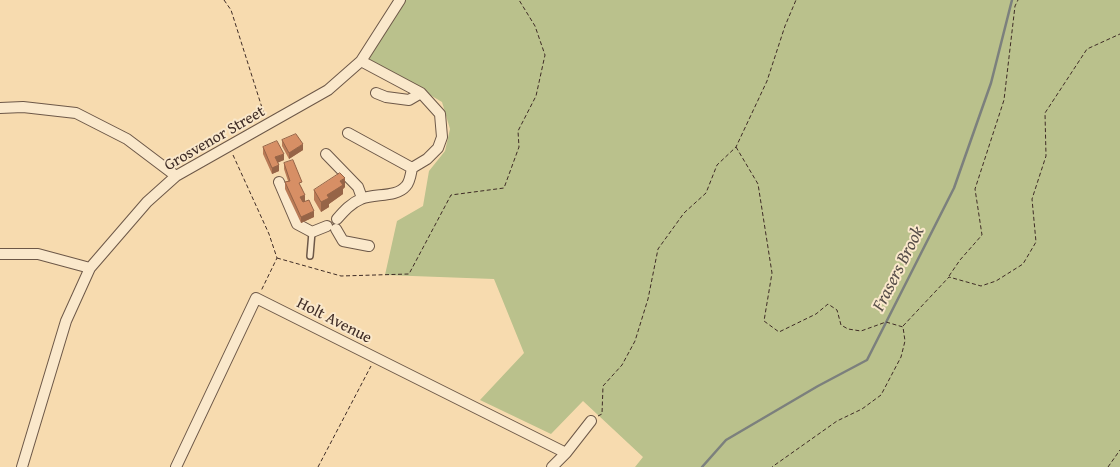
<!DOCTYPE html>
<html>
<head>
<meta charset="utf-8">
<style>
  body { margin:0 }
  canvas { display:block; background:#f7dbaf }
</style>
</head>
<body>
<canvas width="1120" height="467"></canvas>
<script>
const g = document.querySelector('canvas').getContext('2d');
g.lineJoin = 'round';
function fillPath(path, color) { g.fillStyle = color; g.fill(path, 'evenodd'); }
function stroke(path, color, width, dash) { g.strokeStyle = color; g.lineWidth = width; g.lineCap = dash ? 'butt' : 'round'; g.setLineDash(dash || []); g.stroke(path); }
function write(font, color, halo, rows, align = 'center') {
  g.font = font + ' "Gentium Book Plus",serif'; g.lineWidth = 4; g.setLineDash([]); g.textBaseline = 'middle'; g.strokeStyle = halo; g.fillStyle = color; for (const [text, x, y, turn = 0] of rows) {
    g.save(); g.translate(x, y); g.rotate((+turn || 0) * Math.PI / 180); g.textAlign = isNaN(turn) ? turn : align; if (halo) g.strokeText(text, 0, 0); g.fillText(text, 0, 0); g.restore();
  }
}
const green = new Path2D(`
  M402,0H1120V467H635L643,457L583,401L551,434L480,400L524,353L494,279L385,275L397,221L423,206L429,171L445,151L450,129L442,102L369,59Z`);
const stream = new Path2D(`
  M702,467L726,440L818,386L867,360L954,188L991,83L1012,0`);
const path = new Path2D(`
  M224,0L231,10L264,114
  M736,147L758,184L772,273L764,321L779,332L816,314L828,304L837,310L841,325L848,329L861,331L886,322L903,327L905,341L901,357L881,395L862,409L837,421L772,467
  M233,155L269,234L277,258L261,291
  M277,258L341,276L409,274L451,195L504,188L519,147L518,131L536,96L545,55L535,26L519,0
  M949,276L960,260L982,235L975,189L1004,100L1015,6L1018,0
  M903,326L949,277L981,286L996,281L1023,264L1036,242L1032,199L1046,156L1045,113L1087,49L1120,34
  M598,416L602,414L603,386L622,365L635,341L648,299L658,249L684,213L706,193L717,165L736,147L767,81L785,26L796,0
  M318,467L371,366
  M1108,467L1120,450`);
const lane = new Path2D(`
  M310,256L312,232`);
const street = new Path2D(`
  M376,93L386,97L409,100L421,93
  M0,108L23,107L76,113L127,139L176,176
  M348,133L412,168
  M326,154L358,187L362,198
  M279,182L297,224L312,232L327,226
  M337,219C344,211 351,203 361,199C375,193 396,198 406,186C410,182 411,173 412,168L427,159L438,148L442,137L440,114L421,93L361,61
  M336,229L343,241L369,246
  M0,254H38L90,268
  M22,467L66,321L90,268L147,202L176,176L328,90L361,61L400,0
  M176,467L256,298L566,453
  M552,467L566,453L591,421`);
const wall = new Path2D(`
  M282,140L303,150L289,159L282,146Z
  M263,147L284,160L278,162L279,171L272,174L263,154Z
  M284,163L302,188L305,201L314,217L301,223L285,189V182L288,181L284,169Z
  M345,187L343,189V194L329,204V207L321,212L314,200V190Z`);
const shadedWall = new Path2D(`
  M303,144V150L289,159V153Z
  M284,154V160L275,164V157Z
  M279,165V171L272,174V168Z
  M345,178V187L343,189V194L329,204V207L321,212V202L340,181Z
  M305,195V201L300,204V197Z
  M314,211V217L301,223V217Z`);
const building = new Path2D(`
  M296,134L303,144L289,153L282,140Z
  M277,141L284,154L275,157L279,165L272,168L263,147Z
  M293,160L302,182L299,183L305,195L300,197L303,202L309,200L314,211L301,217L285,182L290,181L284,163Z
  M340,173L345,178L340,181L343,185L327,195L329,198L321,202L314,190Z`);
const streetNames = [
  ["Grosvenor Street",215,139,-30],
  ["Holt Avenue",334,321,27]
];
const waterNames = [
  ["Frasers Brook",899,269,-63]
];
fillPath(green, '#bac18c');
stroke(stream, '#7c807d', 2.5);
stroke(lane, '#6d5848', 8);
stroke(street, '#6d5848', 12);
stroke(path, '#3f2c26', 1, [4, 2.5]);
stroke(lane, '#fae8cb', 5);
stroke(street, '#fae8cb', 10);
fillPath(wall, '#b97b57');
fillPath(shadedWall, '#966447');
fillPath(building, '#d78f65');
stroke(building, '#966447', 1);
write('16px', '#3f2c26', '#fae8cb', streetNames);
write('italic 18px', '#584f4a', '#fae8cb', waterNames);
</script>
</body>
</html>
